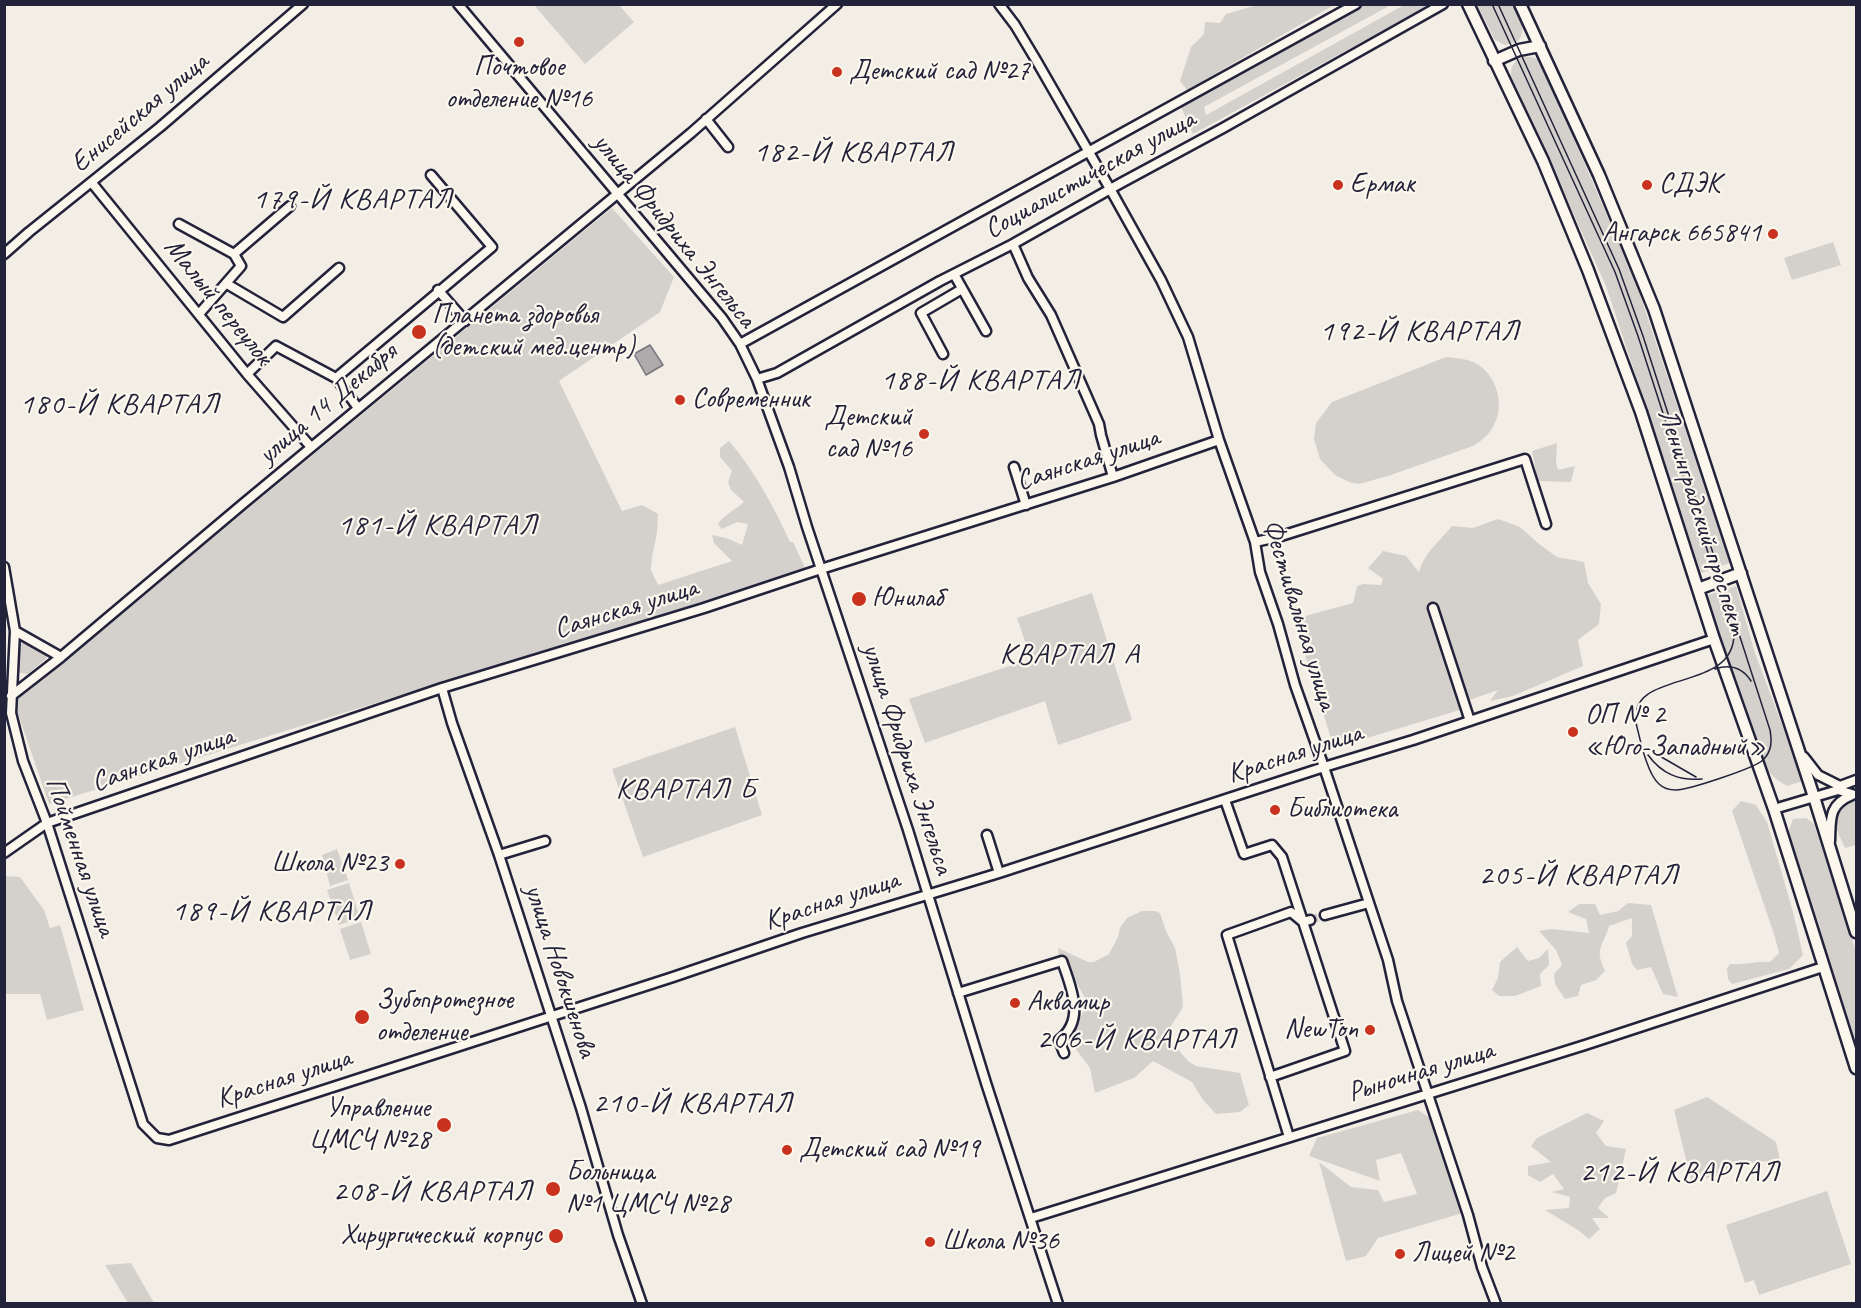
<!DOCTYPE html>
<html>
<head>
<meta charset="utf-8">
<style>
  body { margin:0 }
  #map { position:relative; width:1861px; height:1308px; overflow:hidden; background:#f2eee5; font-family:Caveat,sans-serif }
  canvas { display:block }
  .frame { position:absolute; inset:0; border:6px solid #22223b; pointer-events:none }
</style>
</head>
<body>
<div id="map">
<canvas width="1861" height="1308"></canvas>
<div class="frame"></div>
</div>
<script>
const g = document.querySelector('canvas').getContext('2d');
g.lineJoin = 'round';
function fillPath(path, color) { g.fillStyle = color; g.fill(path, 'evenodd'); }
function stroke(path, color, width, dash) { g.strokeStyle = color; g.lineWidth = width; g.lineCap = dash ? 'butt' : 'round'; g.setLineDash(dash || []); g.stroke(path); }
function write(font, color, halo, rows, align = 'center') {
  g.font = font + ' Caveat,sans-serif'; g.lineWidth = 4.5; g.setLineDash([]); g.textBaseline = 'middle'; g.strokeStyle = halo; g.fillStyle = color; for (const [text, x, y, turn = 0] of rows) {
    g.save(); g.translate(x, y); g.rotate((+turn || 0) * Math.PI / 180); g.textAlign = isNaN(turn) ? turn : align; if (halo) g.strokeText(text, 0, 0); g.fillText(text, 0, 0); g.restore();
  }
}
const green = new Path2D(`
  M534,5H619L634,22L585,64Z
  M1257,5H1334L1187,90L1180,81L1191,47L1204,34L1205,22L1220,23L1226,14Z
  M1362,5H1391L1204,107L1206,115L1404,5H1430L1193,134L1181,107L1194,96Z
  M1477,5H1512C1519,16 1528,29 1518,41L1505,45L1495,40Z
  M1525,56L1539,59L1634,277L1730,563L1701,573L1606,286L1511,76C1511,64 1514,61 1525,56Z
  M612,208L674,277L660,312L559,381L622,511L642,505L658,514L657,533L652,557L651,570L658,585L732,561L714,543L712,535L726,538L742,545L748,524L737,522L722,529L718,524C725,514 735,510 744,502L731,490L728,482L732,471L720,457V448L729,441C754,470 774,507 790,542H793L806,570L49,804L14,702Z
  M1833,242L1841,265L1792,280L1784,258Z
  M1446,357C1455,358 1464,358 1473,362C1497,373 1506,405 1493,427C1488,436 1481,441 1473,446L1388,476L1359,484L1349,482L1335,475L1320,459L1314,439L1316,423L1332,402Z
  M1557,443L1556,463L1558,470L1575,466L1571,482L1538,481L1532,451Z
  M1498,519L1520,527L1539,544L1557,557L1584,562L1588,583L1601,604L1599,624L1578,640L1583,666L1513,696L1490,701L1498,690L1461,703L1463,709L1334,748L1294,619L1353,603L1357,586L1363,584L1381,585L1383,579L1368,568L1383,551L1406,556L1419,572C1424,553 1439,542 1452,526L1473,528Z
  M1736,586L1755,653L1803,781L1787,786L1776,779L1768,771L1705,596Z
  M1092,593L1132,720L1058,745L1045,701L925,743L909,699L1031,659L1017,618Z
  M24,642L44,652L47,658L28,674L21,673L17,669L18,646Z
  M735,727L762,815L643,857L612,769Z
  M1856,798V845L1845,848C1837,830 1833,826 1840,806Z
  M1741,801L1756,805L1767,822L1793,912L1803,955L1789,969L1732,984L1728,979L1727,968L1730,964C1744,965 1757,961 1770,962L1779,953L1774,934L1732,811Z
  M1806,818L1814,824L1856,952V1045L1790,840L1789,830L1793,819Z
  M337,849L348,880L330,886L322,855Z
  M5,876L20,877L44,910L50,928L60,925L84,1010L47,1020L40,994H5Z
  M349,883L360,918L339,925L327,890Z
  M1628,903L1651,905L1678,997L1663,994L1651,967L1637,970L1632,964L1626,943L1632,936V918L1609,926C1603,947 1594,948 1605,971L1596,980L1581,985L1578,996L1565,999L1555,984L1554,974L1562,965L1556,950L1539,931L1552,929L1589,933L1586,919L1568,912L1579,904H1595L1600,915L1618,911Z
  M1142,911H1155L1160,913L1166,931L1175,948L1180,974L1183,1007L1171,1026L1170,1040L1188,1061L1196,1066L1240,1073L1249,1105L1240,1112L1216,1114L1203,1100L1192,1082L1153,1061L1134,1078L1095,1093L1090,1068L1068,1039L1088,1004L1078,985L1060,966L1058,948L1088,962H1094L1109,954L1118,937L1120,928L1127,918Z
  M361,922L371,954L350,960L340,929Z
  M1517,947L1528,961L1539,958L1548,949L1549,965L1540,974L1541,986L1515,996H1499L1492,990L1498,978L1500,962Z
  M1707,1097L1776,1142L1780,1160L1735,1164L1716,1177L1691,1180L1674,1110Z
  M1418,1110L1433,1120L1466,1212L1378,1238L1366,1256L1346,1261L1319,1162L1351,1187L1378,1190L1384,1202L1417,1194L1401,1153L1376,1160L1380,1181L1309,1156L1317,1138Z
  M1587,1113L1604,1121L1596,1133L1606,1146L1626,1149L1616,1193L1605,1198L1598,1208L1609,1218H1592L1600,1229L1589,1239L1578,1230L1545,1210L1569,1208L1570,1197L1552,1192L1564,1189L1553,1174L1540,1182L1528,1175V1166L1551,1162L1531,1146L1537,1138Z
  M1827,1191L1851,1264L1759,1295L1754,1280L1745,1283L1726,1225Z
  M131,1263L154,1303H128L105,1265Z`);
const water = new Path2D(`
  M650,345L663,365L646,375L634,354Z`);
const minorTunnel = new Path2D(`
  M1310,920L1325,915`);
const minor = new Path2D(`
  M458,4L722,318L740,344L757,379L789,467L807,527L908,830L986,1083L1058,1304
  M999,4L1015,25L1036,60L1113,194L1161,280L1188,337L1219,440L1255,542L1260,572L1278,624L1295,685L1324,767L1388,960L1397,1001L1468,1215L1482,1267L1496,1304
  M706,119L728,147
  M92,183L247,374L311,447
  M179,224L234,254L241,266L199,314
  M1013,244L1028,278L1051,315L1099,424L1101,435L1113,477
  M4,254L29,232L160,127L303,4
  M234,254L290,206
  M954,274L986,331
  M227,284L283,317L339,268
  M438,290L465,321
  M740,344L1356,4
  M943,354L921,313L962,289
  M247,374L276,346L336,378L358,408
  M336,378L492,247L431,175
  M757,379L777,373L940,281L1013,244L1121,183L1223,128L1443,4
  M1014,467L1026,505
  M1255,542L1278,537L1525,459L1546,524
  M4,567L15,631L11,713L23,761L47,823L143,1124L157,1138L169,1140L673,977L802,933L999,873L1324,767L1413,740L1714,639
  M1433,608L1470,721
  M15,631L61,657
  M442,688L452,723L499,855L581,1108L618,1235L642,1304
  M11,696L61,657L244,503L691,133L837,4
  M1804,757L1818,775L1840,786
  M1840,786L1856,780
  M1225,800L1244,854L1272,845L1282,857L1345,1051L1270,1077
  M1774,809L1838,790L1852,794
  M987,835L999,873
  M1830,841C1831,819 1828,805 1852,795
  M4,853L47,823L442,688L704,608L821,569L1113,477L1219,440
  M499,855L545,841
  M1325,915L1369,903
  M958,993L1062,961C1071,987 1086,1020 1059,1040L1064,1053
  M1289,1137L1227,935L1291,912L1303,922L1310,920
  M1031,1218L1585,1045L1823,967`);
const major = new Path2D(`
  M1468,4L1543,161L1588,270L1641,412L1714,639L1774,809L1856,1068
  M1520,4L1599,175L1654,309L1814,797L1856,932
  M1494,61L1519,50L1540,46
  M1698,589L1741,573`);
const tram = new Path2D(`
  M1492,4L1615,272L1638,336L1734,633C1735,695 1628,667 1636,723C1640,739 1647,774 1659,784C1663,788 1669,790 1676,790C1688,790 1755,768 1763,760C1772,751 1772,741 1770,730L1643,336L1619,269L1498,4
  M1715,669C1730,664 1742,667 1751,681
  M1651,751L1696,777
  M1648,755C1662,774 1679,781 1702,779`);
const markers = [
  [519,42,6,"#c8321e"],
  [837,72,6,"#c8321e"],
  [1338,185,6,"#c8321e"],
  [1647,185,6,"#c8321e"],
  [1773,234,6,"#c8321e"],
  [419,332,8,"#c8321e"],
  [680,400,6,"#c8321e"],
  [924,434,6,"#c8321e"],
  [859,599,8,"#c8321e"],
  [1573,732,6,"#c8321e"],
  [1275,810,6,"#c8321e"],
  [400,864,6,"#c8321e"],
  [1015,1003,6,"#c8321e"],
  [362,1017,8,"#c8321e"],
  [1370,1030,6,"#c8321e"],
  [444,1125,8,"#c8321e"],
  [787,1150,6,"#c8321e"],
  [553,1189,8,"#c8321e"],
  [556,1236,8,"#c8321e"],
  [930,1242,6,"#c8321e"],
  [1400,1254,6,"#c8321e"]
];
const poiNames = [
  ["Почтовое",519,68,"center"],
  ["отделение №16",519,100,"center"],
  ["Детский сад №27",849,72],
  ["Ермак",1350,185],
  ["СДЭК",1659,185],
  ["Ангарск 665841",1761,234,"right"],
  ["Планета здоровья",432,316],
  ["(детский мед.центр)",432,348],
  ["Современник",692,400],
  ["Детский",912,418,"right"],
  ["сад №16",912,450,"right"],
  ["Юнилаб",872,599],
  ["ОП № 2",1585,716],
  ["«Юго-Западный»",1585,748],
  ["Библиотека",1287,810],
  ["Школа №23",388,864,"right"],
  ["Зубопротезное",376,1001],
  ["отделение",376,1033],
  ["Аквамир",1027,1003],
  ["NewTon",1358,1030,"right"],
  ["Управление",430,1109,"right"],
  ["ЦМСЧ №28",430,1141,"right"],
  ["Детский сад №19",799,1150],
  ["Больница",566,1173],
  ["№1 ЦМСЧ №28",566,1205],
  ["Хирургический корпус",542,1236,"right"],
  ["Школа №36",942,1242],
  ["Лицей №2",1412,1254]
];
const streetNames = [
  ["Енисейская улица",140,113,-40],
  ["Социалистическая улица",1090,175,-29],
  ["улица Фридриха Энгельса",674,231,51],
  ["Малый переулок",218,302,51],
  ["улица 14 Декабря",328,404,-40],
  ["Саянская улица",1088,460,-18],
  ["Ленинградский проспект",1702,522,72],
  ["Саянская улица",626,609,-17],
  ["Фестивальная улица",1299,615,73],
  ["Красная улица",1295,754,-18],
  ["улица Фридриха Энгельса",907,759,72],
  ["Саянская улица",163,760,-19],
  ["Пойменная улица",80,857,71],
  ["Красная улица",832,901,-18],
  ["улица Новокшенова",560,971,72],
  ["Рыночная улица",1421,1072,-17],
  ["Красная улица",284,1079,-18]
];
const neighbourhoodNames = [
  ["182-Й КВАРТАЛ",854,153],
  ["179-Й КВАРТАЛ",353,200],
  ["192-Й КВАРТАЛ",1420,332],
  ["188-Й КВАРТАЛ",981,381],
  ["180-Й КВАРТАЛ",120,405],
  ["181-Й КВАРТАЛ",438,526],
  ["КВАРТАЛ А",1070,655],
  ["КВАРТАЛ Б",686,790],
  ["205-Й КВАРТАЛ",1579,876],
  ["189-Й КВАРТАЛ",272,912],
  ["206-Й КВАРТАЛ",1137,1040],
  ["210-Й КВАРТАЛ",693,1104],
  ["212-Й КВАРТАЛ",1680,1173],
  ["208-Й КВАРТАЛ",433,1192]
];
fillPath(green, '#d4d1cc');
fillPath(water, '#aeabad');
stroke(water, '#76747f', 1.5);
stroke(minorTunnel, '#c8c5c3', 8, [8, 4]);
stroke(minor, '#22223b', 13);
stroke(major, '#22223b', 15);
stroke(minor, '#fbf7ec', 8);
stroke(major, '#fbf7ec', 10);
stroke(tram, '#22223b', 1.5);
for (const [x, y, r, color] of markers) { const dot = new Path2D(); dot.arc(x, y, r, 0, 2 * Math.PI); g.fillStyle = color; g.fill(dot); stroke(dot, '#fbf7ec', 2); }
write('28px', '#22223b', '#fbf7ec', poiNames, 'left');
write('28px', '#22223b', '#fbf7ec', streetNames);
g.letterSpacing = '1.5px';
write('30px', '#22223b', '#fbf7ec', neighbourhoodNames);
g.letterSpacing = '0px';
</script>
</body>
</html>
